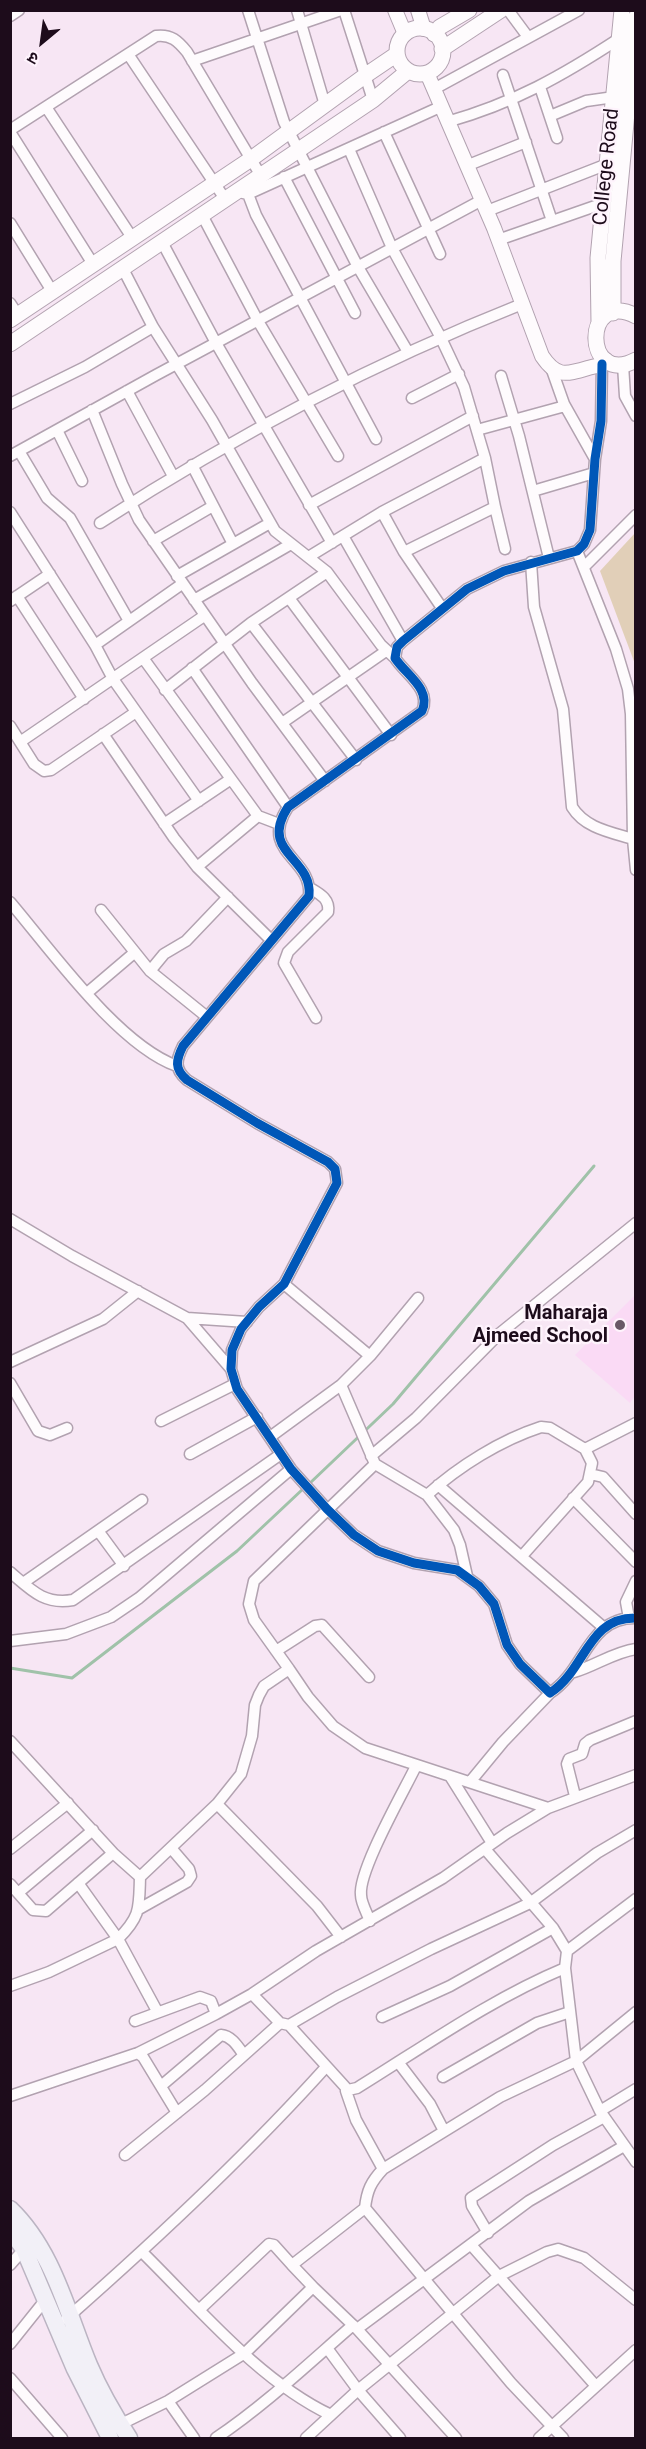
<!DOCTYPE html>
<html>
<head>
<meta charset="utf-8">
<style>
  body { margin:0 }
  #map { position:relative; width:646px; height:2449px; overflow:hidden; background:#f7e6f4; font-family:Roboto,"Noto Sans Devanagari",sans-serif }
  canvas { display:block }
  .frame { position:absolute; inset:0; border:12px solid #1d0c1b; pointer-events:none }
  .north { position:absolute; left:12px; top:12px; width:60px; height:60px; -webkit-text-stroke:4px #fef3fc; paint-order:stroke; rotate:209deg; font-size:16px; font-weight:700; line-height:24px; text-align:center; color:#1d0c1b }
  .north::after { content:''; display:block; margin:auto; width:21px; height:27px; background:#1d0c1b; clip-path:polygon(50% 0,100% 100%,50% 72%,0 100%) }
</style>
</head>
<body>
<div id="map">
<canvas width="646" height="2449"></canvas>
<div class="frame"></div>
<div class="north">उ</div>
</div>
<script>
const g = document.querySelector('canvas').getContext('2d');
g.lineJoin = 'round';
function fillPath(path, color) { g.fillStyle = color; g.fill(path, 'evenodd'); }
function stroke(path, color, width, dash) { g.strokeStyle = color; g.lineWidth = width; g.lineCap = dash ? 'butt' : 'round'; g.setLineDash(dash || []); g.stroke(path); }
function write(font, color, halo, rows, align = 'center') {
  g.font = font + ' Roboto,sans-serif'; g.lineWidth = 4.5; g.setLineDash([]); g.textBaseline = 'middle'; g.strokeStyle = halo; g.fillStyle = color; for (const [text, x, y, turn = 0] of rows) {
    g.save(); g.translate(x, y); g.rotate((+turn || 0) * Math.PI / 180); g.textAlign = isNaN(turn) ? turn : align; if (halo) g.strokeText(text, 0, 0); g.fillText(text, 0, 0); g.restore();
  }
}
const built = new Path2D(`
  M635,1295V1396L630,1403L575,1355Z`);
const green = new Path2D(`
  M635,533V664L600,571Z`);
const stream = new Path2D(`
  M309,1484L393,1404L594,1166
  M10,1668L72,1678L237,1551L304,1488`);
const minor = new Path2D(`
  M248,10L284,122L358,267L408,352
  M297,10L325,105
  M344,10L373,100
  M508,10L528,37
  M10,16L19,10
  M128,54L225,199
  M192,61L341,10
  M503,75L552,221
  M540,87L557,138
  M434,89L579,10
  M46,107L133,239
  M550,116L586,101L614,97
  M447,122C514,103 562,76 620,38
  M10,130L156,36C171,34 178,41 187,52L261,176
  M10,132L93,264
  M384,132L440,254
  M349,149L392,248L440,336L464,387L485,458L495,507L404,552
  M466,166L526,142
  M284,177L355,313
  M243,193L248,194L440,107
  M248,194L256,215L376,439
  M487,211L610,163
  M202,215L258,321L338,456
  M10,223L52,291
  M498,240L604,203
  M162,242L216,343L332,543
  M123,269L153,327L212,420L275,531L327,572L381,645L395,658
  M10,303L18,315
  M602,364L601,421L595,459L590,530L584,544L577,551L504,571L467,589L403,641L397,647L395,658C405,674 432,689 422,711L288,807C258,853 313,857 309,896L183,1046C176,1060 174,1069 187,1080L257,1123L328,1162L335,1169L337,1183L284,1284L259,1307L241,1329L232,1350L231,1369L237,1389L291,1469L327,1509L354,1535L378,1551L414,1563L457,1570L479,1586L494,1604L507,1645L520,1664L550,1693C586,1670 587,1617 636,1618
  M623,365L625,396L636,416
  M552,370L564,404L595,459
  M501,376L519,436L549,558
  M127,391L173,476
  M412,398L459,374
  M10,404L85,367L153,327
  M92,410L122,484L139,520L252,683L325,781
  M57,430L82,481
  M477,430L565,406
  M19,451L47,498L70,518L129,621
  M10,456L156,375L482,200
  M192,465L233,544
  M533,491L594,473
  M309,505L473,416
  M495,507L505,549
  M10,512L95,645L113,679L199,801
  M382,512L404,552L442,608
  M100,523C234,436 373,363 522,304
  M343,536L403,641
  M153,541L213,506
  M577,551L616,649L628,689L631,714L633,839
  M310,556L382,512L485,458
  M531,562L534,607L563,709L572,807C585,828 610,832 633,839L636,870
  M585,566L636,515
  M177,576L270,523
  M17,596L84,699
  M289,598L391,735
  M194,600L291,544
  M10,601L50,574
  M251,623L356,760
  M95,645L182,584
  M143,658L250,805L258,816L279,824
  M192,668L288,807
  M165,690L251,623L327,572
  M282,723L386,651
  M10,726L34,764L44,771L51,770L136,712
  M103,734L174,838L197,867L271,940
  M20,742L204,616
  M164,824L231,779
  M197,867L258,816
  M310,888C320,894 330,899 328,912L288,952L284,963L316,1018
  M10,902C51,950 118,1045 177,1066
  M101,910L150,971L207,1017
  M150,971L164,954L186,941L228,897
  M87,993L134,953
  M10,1219L72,1256L187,1318L231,1369
  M284,1284L370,1356L341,1385L375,1464L427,1495
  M187,1318L247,1322
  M370,1356L418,1298
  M10,1362L103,1319L138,1291
  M10,1383L38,1431L50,1435L67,1428
  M161,1421L235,1384
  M270,1437L341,1385
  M190,1454L257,1417
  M371,1456L416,1418L499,1334L636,1223
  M590,1474L603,1477L636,1514
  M438,1485L603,1627
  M573,1498L636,1562
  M99,1532L124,1566
  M522,1556L588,1482L592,1463L585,1449
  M10,1572C31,1590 44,1605 73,1600L281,1454
  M467,1576L460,1545L454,1530L427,1495C459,1466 501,1440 541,1427L550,1428L585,1449L636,1423
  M23,1583L142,1500
  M629,1618L626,1602L636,1581
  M10,1641L66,1634L111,1617L139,1598L291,1469
  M276,1651L315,1626L322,1625L369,1677
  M289,1669L308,1697L333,1726L365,1748L548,1808
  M574,1672C595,1666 614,1652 636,1649
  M10,1741L113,1853
  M450,1776L492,1843
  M470,1782L503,1742L550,1693
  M575,1796L567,1764L569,1759L582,1754L585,1744L590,1740L636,1721
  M217,1804L241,1774L252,1736L255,1705L259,1695L264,1686L289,1669L254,1620L249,1604L254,1581L375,1464
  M10,1849L68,1803
  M485,1849L553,1928L567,1951L565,1968L576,2061L600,2111L636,2162
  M140,1877C139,1908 141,1916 118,1939L157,2011
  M10,1884L33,1910L46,1911L113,1853L140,1877L217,1804L317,1906L341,1937
  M18,1893L93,1830
  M139,1909L187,1882L191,1876L189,1869L171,1848
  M370,1921C367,1913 361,1903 361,1895C358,1871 404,1791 416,1766
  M567,1951L636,1899
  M10,1986L49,1972L118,1939L78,1883
  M252,1994L280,2023L289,2025L348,2090L357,2088C425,2046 491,1999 565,1968
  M382,2017L450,1986L553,1928
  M135,2021L200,1997L211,2001L216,2014
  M289,2025L337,1997L431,1949L530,1903L597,1853L636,1830
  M138,2053L143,2057L177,2113
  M398,2062L430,2104L444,2131
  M443,2077L537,2023L570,2012
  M161,2086L221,2035C232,2036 238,2047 244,2055
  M348,2090L346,2091L356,2120L383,2169
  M10,2096L138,2053L216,2014L252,1994L316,1951L443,1878L507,1833L548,1808L636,1775
  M600,2111L636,2089
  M125,2155L205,2090L280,2023
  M365,2208C367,2190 371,2182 383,2169L500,2097L576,2061L636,2012
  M488,2233L472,2206L471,2198L553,2145L604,2117
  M472,2246L595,2385
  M142,2252C199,2308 259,2381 331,2415
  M10,2265L24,2249
  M313,2287L357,2329L456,2438
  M200,2309L269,2244L274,2245L292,2265
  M66,2319C157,2239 245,2157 326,2067
  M357,2329L529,2201L624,2146
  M10,2344L46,2299
  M327,2348L358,2390L400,2438
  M10,2378L62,2438
  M168,2401L194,2438
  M115,2427L168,2401L245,2353L313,2287L292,2265L365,2208L511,2383L563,2438
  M216,2438C265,2405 308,2364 353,2325
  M306,2438L358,2390L499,2276L547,2252L558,2249L584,2258L636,2300
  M539,2438L636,2350`);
const tertiary = new Path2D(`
  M395,10L405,34
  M418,10L424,29
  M427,73L494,228L542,356C556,377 565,375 588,368C595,366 601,366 606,360`);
const secondary = new Path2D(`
  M397 51a23 23 0 1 1 46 0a23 23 0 1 1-46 0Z
  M434,34L440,27L469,10
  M442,49L501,10
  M613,313V261L636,17
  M636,316C582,288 583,388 636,360
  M10,320L251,159L366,75L397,54
  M599,323L598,258L622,10
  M10,344L373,100L408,71`);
const primary = new Path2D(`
  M10,2209C53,2250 67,2312 89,2365C100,2391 114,2415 129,2438
  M10,2230L24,2249L75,2369L110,2438`);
const cycleway = new Path2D(`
  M602,364L601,421L595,459L590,530L584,544L577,551L504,571L467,589L403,641L397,647L395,658C405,674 432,689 422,711L288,807C258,853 313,857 309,896L183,1046C176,1060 174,1069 187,1080L257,1123L328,1162L335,1169L337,1183L284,1284L259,1307L241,1329L232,1350L231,1369L237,1389L291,1469L327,1509L354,1535L378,1551L414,1563L457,1570L479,1586L494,1604L507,1645L520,1664L550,1693C586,1670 587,1617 636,1618`);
const markers = [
  [620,1325,6,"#695867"]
];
const streetNames = [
  ["College Road",607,167,-84]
];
const poiNames = [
  ["Maharaja",608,1314],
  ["Ajmeed School",608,1337]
];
fillPath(built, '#fadaf5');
fillPath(green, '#e1cfb8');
stroke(stream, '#a0c2a9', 3);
stroke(minor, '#b2a2b0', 13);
stroke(tertiary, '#b2a2b0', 16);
stroke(secondary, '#b2a2b0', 17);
stroke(primary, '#bbb4c2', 19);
stroke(minor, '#fefbfd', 10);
stroke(tertiary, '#fefbfd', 14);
stroke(secondary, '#fefbfd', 15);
stroke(primary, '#f2f0f7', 16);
stroke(cycleway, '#0057b8', 9);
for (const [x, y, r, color] of markers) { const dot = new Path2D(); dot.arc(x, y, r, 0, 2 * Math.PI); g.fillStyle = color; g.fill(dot); stroke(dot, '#fef3fc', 2); }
write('20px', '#1d0c1b', '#fef3fc', streetNames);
write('bold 20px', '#1d0c1b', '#fef3fc', poiNames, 'right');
</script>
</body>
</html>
